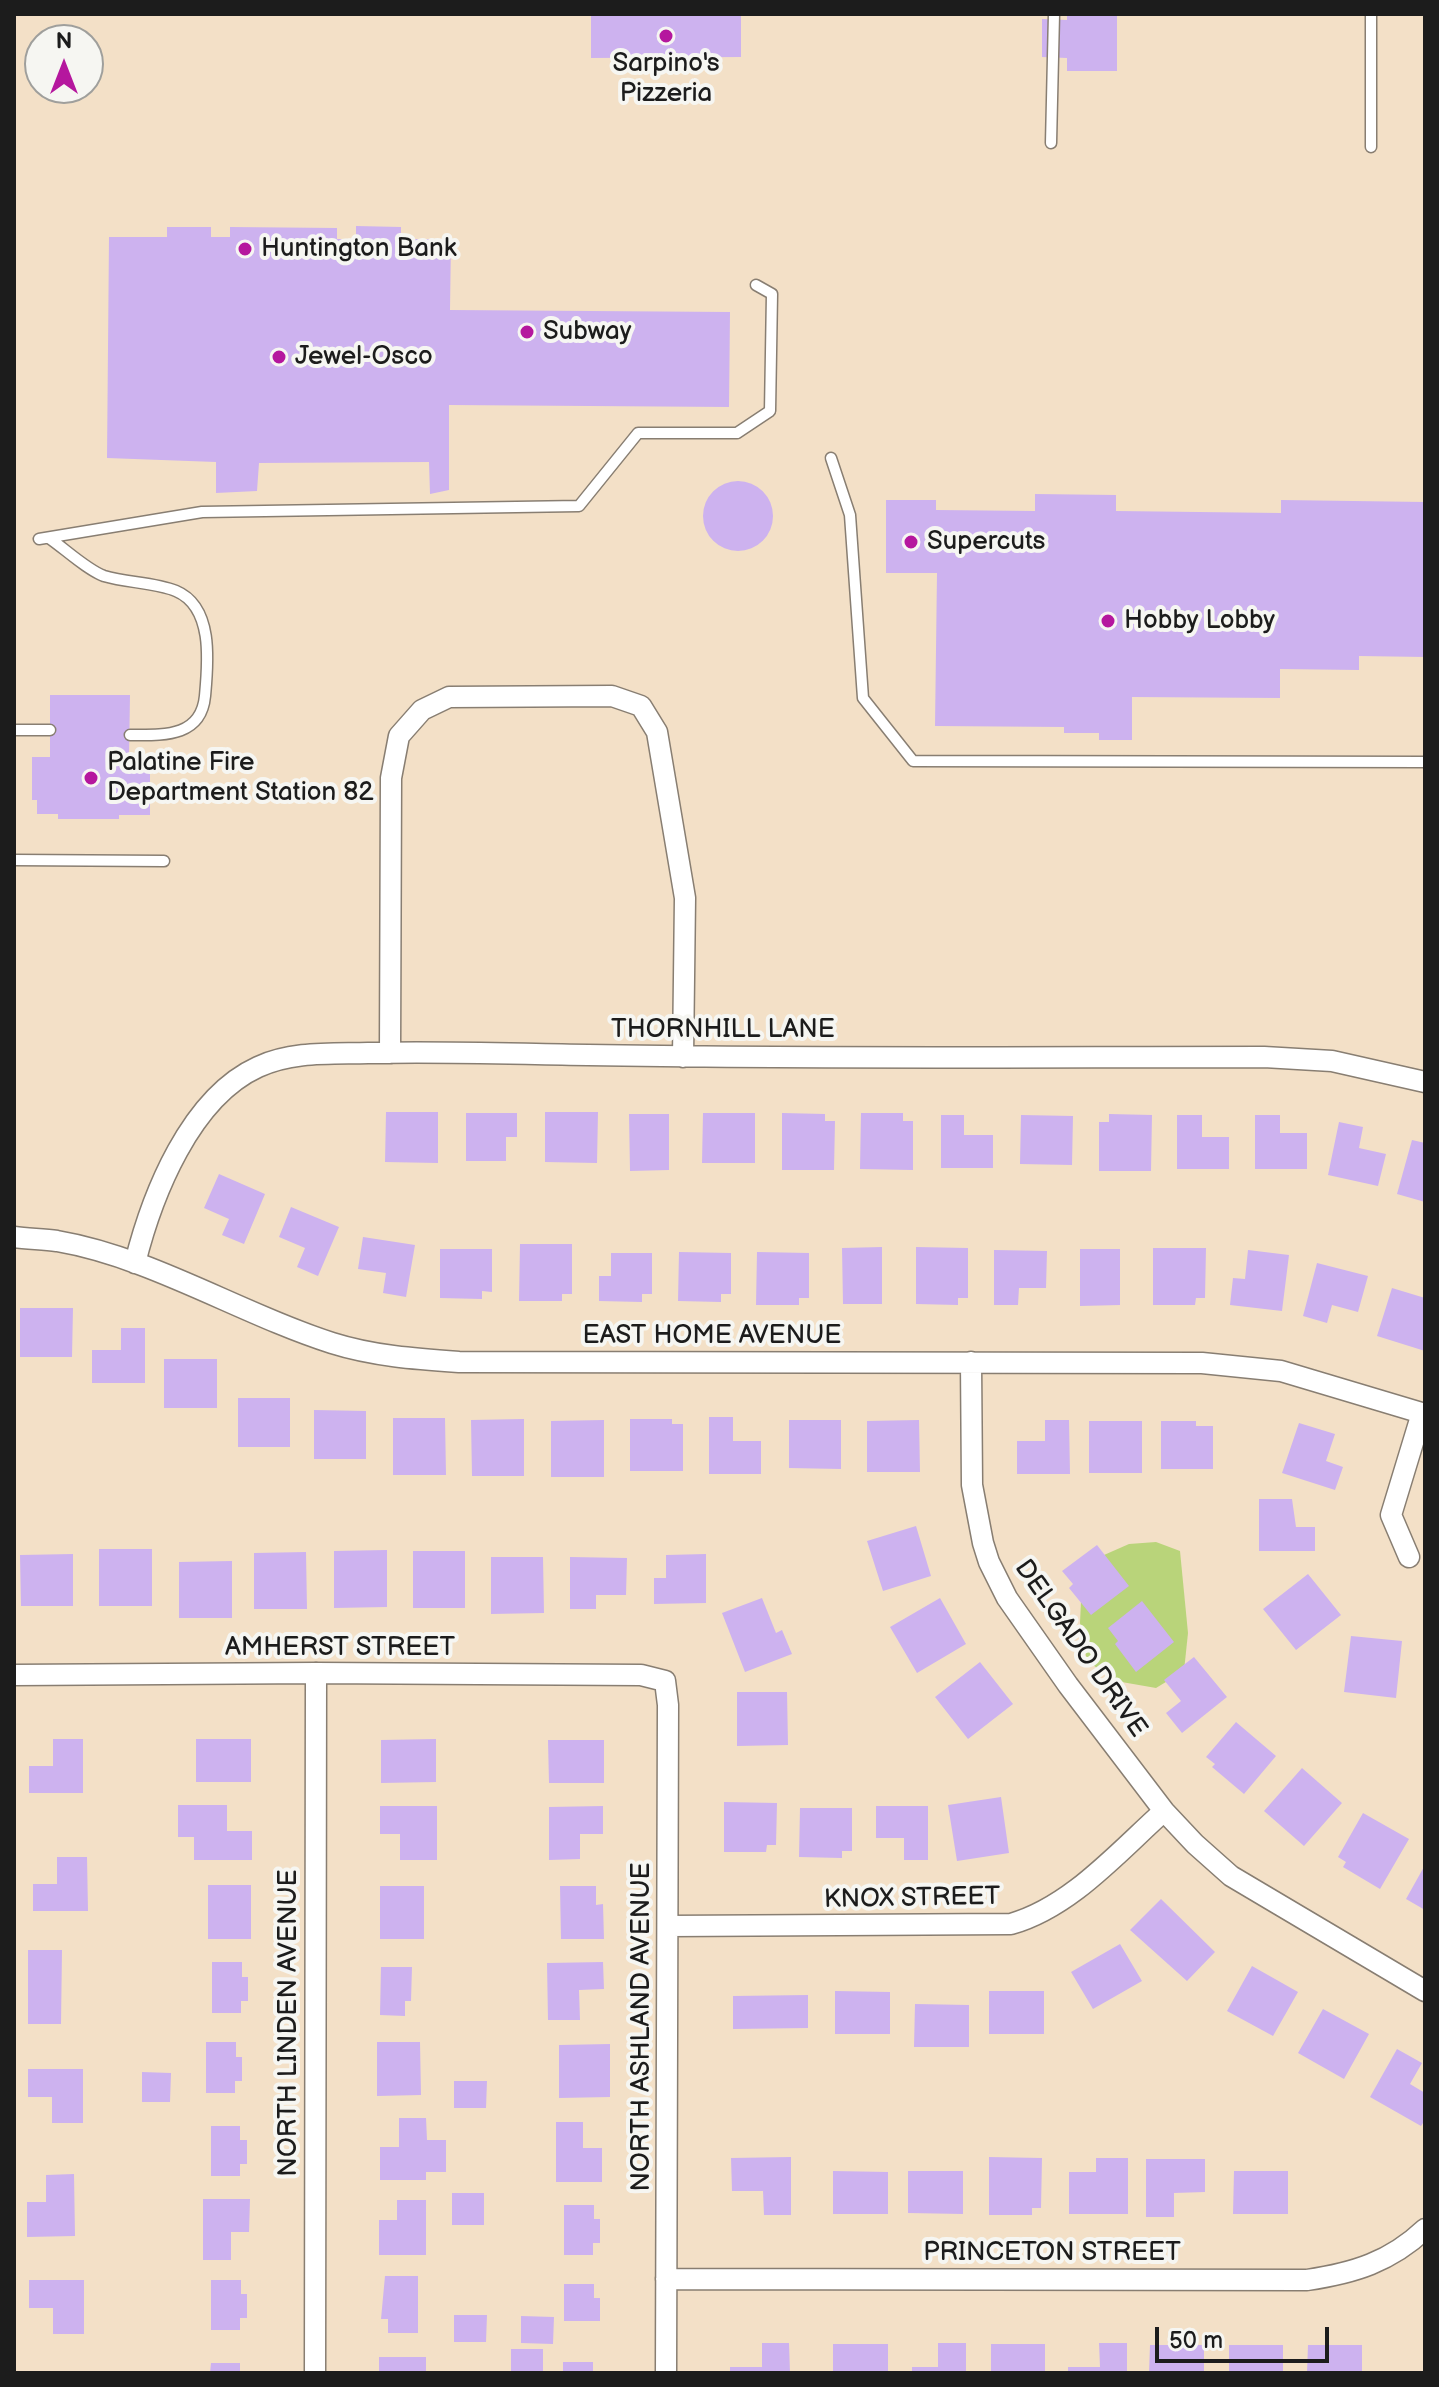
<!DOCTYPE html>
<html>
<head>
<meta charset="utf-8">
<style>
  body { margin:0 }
  #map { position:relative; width:1439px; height:2387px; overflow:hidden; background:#f3e0c7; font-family:"Balsamiq Sans",sans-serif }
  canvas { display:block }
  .frame { position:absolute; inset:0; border:16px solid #1c1c1c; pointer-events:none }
  .north { position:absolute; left:24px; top:24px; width:80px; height:80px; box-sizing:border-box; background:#f6f6f2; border:2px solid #9f9f9c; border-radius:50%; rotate:0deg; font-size:22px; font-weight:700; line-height:32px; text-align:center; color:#1c1c1c }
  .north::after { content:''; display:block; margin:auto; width:28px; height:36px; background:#b5179e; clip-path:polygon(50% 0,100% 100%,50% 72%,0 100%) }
  .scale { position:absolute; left:1155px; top:2327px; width:174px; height:36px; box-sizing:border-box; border:4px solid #1c1c1c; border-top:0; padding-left:10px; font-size:24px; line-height:28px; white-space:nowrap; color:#1c1c1c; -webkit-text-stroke:6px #f6f6f2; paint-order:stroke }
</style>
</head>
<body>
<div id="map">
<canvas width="1439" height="2387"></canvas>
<div class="frame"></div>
<div class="north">N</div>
<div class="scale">50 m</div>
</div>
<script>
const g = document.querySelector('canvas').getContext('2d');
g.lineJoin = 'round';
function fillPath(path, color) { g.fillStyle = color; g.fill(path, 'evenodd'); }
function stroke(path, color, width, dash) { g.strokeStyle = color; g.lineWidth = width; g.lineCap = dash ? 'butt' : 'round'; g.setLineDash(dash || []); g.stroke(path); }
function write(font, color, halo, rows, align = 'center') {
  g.font = font + ' "Balsamiq Sans",sans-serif'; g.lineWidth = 8; g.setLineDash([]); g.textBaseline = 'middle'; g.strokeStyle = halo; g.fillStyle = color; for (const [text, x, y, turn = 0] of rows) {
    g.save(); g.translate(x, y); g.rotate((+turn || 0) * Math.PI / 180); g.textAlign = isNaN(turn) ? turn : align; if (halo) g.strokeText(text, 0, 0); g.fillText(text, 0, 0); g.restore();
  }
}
const green = new Path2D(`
  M1156,1542L1180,1551L1188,1633L1184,1671L1156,1688L1116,1681L1087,1661L1080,1623L1082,1580L1104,1555L1129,1544Z`);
const building = new Path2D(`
  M591,14H741V57L591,58Z
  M1067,14H1117V71H1067V58L1042,57V19L1067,20Z
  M356,226L401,227V239H451L450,310L730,312L729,407L449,405V490L430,494L429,462L259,463L257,491L216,493V462L107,458L109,237H167V227H211V237H230V227L337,228V239H356Z
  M703 516a35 35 0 1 1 70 0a35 35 0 1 1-70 0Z
  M1035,494L1116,495V511L1281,513V500L1425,502V657L1359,656V670L1280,669V698L1132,697V740H1099V733H1064V727L935,726L937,573H886V500H936V510L1035,511Z
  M50,695H130L129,757H150V815H119V819H58V814H37V800H32V757H50Z
  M386,1112H438V1163L385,1162Z
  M545,1112H598L597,1163L545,1162Z
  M466,1113H517V1137H506V1161H466Z
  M703,1113H755V1163H702Z
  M782,1113L825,1114V1121H835L834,1170H782Z
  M861,1113H903V1121H913V1170L860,1169Z
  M629,1114H669V1170L630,1171Z
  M1109,1114L1152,1115L1151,1171H1099V1122H1109Z
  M941,1115H964V1135H993V1168H941Z
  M1021,1115L1073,1116L1072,1165L1020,1164Z
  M1177,1115H1202V1137H1229V1169H1177Z
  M1255,1115H1280V1133H1307V1169H1255Z
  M1339,1122L1363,1127L1359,1148L1386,1154L1378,1186L1328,1175Z
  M1412,1140L1425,1143V1202L1397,1194Z
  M219,1174L265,1194L244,1244L222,1235L229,1219L204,1208Z
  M291,1207L339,1227L318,1276L297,1267L305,1248L279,1237Z
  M363,1237L415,1245L406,1297L383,1293L386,1273L358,1269Z
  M520,1244H572V1294H562V1301H519Z
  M882,1247V1304H843L842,1248Z
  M916,1247L968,1248V1298H958V1305L916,1304Z
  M1153,1248H1206L1205,1298H1196L1195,1305H1153Z
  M440,1249H492V1292L482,1291V1299L440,1298Z
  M1080,1249H1120V1305L1080,1306Z
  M994,1250L1047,1251L1046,1288H1019L1018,1305H994Z
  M1248,1250L1289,1255L1282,1311L1230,1305L1233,1278L1245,1279Z
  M679,1252L731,1253V1294H721V1302L678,1301Z
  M757,1252L809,1253V1298H799V1305H756Z
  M611,1253H652V1294H642V1302L599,1301V1276H611Z
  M1317,1263L1368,1276L1358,1312L1332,1305L1327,1323L1303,1316Z
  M1392,1288L1425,1298V1351L1377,1336Z
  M20,1308H73L72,1357H20Z
  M121,1328H145V1383H92V1350H121Z
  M164,1359H217V1408H164Z
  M238,1398H290V1447H238Z
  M314,1410L366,1411V1459H314Z
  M709,1417H733V1441H761V1474H709Z
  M393,1418H445L446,1475H393Z
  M524,1419V1476H472L471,1420Z
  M630,1419H672V1424H683V1471H630Z
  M604,1420V1477H551V1421Z
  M789,1420H841V1469L789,1468Z
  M919,1420L920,1472H867V1421Z
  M1045,1420H1069L1070,1474H1017V1441H1045Z
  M1089,1421H1142V1473H1089Z
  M1161,1421H1196V1426H1213V1469H1161Z
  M1299,1423L1335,1434L1326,1461L1343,1467L1335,1490L1282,1473Z
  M1259,1499H1292L1296,1527H1315V1551H1259Z
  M916,1526L931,1576L883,1591L867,1541Z
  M1097,1545L1129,1586L1091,1615L1069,1588L1073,1584L1062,1571Z
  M99,1549H152V1606H99Z
  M387,1550V1607L334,1608V1551Z
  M413,1551H465V1608H413Z
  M306,1552L307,1609H254V1553Z
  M73,1554V1606H21L20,1555Z
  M706,1554V1603L654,1604V1578H666V1555Z
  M491,1557H543L544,1613L491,1614Z
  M570,1557L627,1558L626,1595H596V1609H570Z
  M232,1561V1618H179V1562Z
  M1308,1574L1341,1615L1296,1650L1263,1609Z
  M762,1598L776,1633L782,1630L792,1654L745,1672L722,1613Z
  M940,1598L966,1644L917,1673L890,1627Z
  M1142,1601L1174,1642L1136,1672L1115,1644L1118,1641L1108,1628Z
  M1351,1636L1402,1641L1396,1698L1344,1692Z
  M1194,1657L1227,1697L1182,1733L1166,1713L1181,1701L1164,1680Z
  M980,1662L1013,1704L968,1739L935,1697Z
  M737,1692H787L788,1745L737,1746Z
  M1236,1722L1276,1756L1244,1794L1212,1767L1215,1764L1206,1757Z
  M53,1739H83V1793H29V1766H53Z
  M196,1739H251V1782H196Z
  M436,1739V1782L381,1783V1740Z
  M548,1740H604V1783H549Z
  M1302,1768L1342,1803L1304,1846L1264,1811Z
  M1001,1797L1009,1853L957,1861L948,1805Z
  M724,1802L777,1803L776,1845H767L766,1852H724Z
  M178,1805H227V1831H252V1860H194V1837H178Z
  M380,1806H437V1860H400V1834H380Z
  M603,1806V1834H580V1859L549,1860V1807Z
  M876,1806H928V1860H904V1838H876Z
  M800,1808H852V1851H842V1858L799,1857Z
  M1363,1813L1409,1839L1380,1889L1343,1867L1346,1862L1338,1857Z
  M57,1857H87L88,1911H33V1884H57Z
  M1425,1865V1910L1406,1899Z
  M208,1885H251V1939H208Z
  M380,1886H424V1939H380Z
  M560,1886H596V1905L603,1904L604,1939H561Z
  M1161,1899L1215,1952L1187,1981L1130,1930Z
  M1120,1944L1142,1981L1093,2009L1071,1972Z
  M28,1950H62L61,2024H28Z
  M212,1962H242V1977H248V2001H241V2013H212Z
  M603,1962L604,1989L579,1990L580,2020H548L547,1963Z
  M1252,1966L1298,1992L1273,2036L1227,2011Z
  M381,1967H412L411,2001H405V2016L380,2015Z
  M835,1991L890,1992V2034H835Z
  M989,1991H1044V2034H989Z
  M808,1995V2028L733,2029V1996Z
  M915,2004L969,2005V2047H914Z
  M1323,2009L1369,2034L1344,2079L1298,2053Z
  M206,2042H236V2057H242V2081H235V2093H206Z
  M377,2042H420L421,2095L377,2096Z
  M610,2044V2097L559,2098V2045Z
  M1397,2049L1422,2063L1410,2084L1425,2093V2120L1421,2126L1370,2097Z
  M28,2069H83V2123H52V2097H28Z
  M142,2072L171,2073L170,2102H142Z
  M454,2081H487L486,2108H454Z
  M399,2118H426L427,2140H446V2172H426V2180H380V2147H399Z
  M556,2122H583V2148H602V2182H556Z
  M211,2126H240V2140H247V2164H240V2176H211Z
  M791,2157V2215H764L763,2191H732L731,2158Z
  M989,2157L1042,2158L1041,2208H1032V2215H989Z
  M1096,2158H1128V2214H1069V2172H1096Z
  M1146,2159H1205V2192L1174,2193V2217H1146Z
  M833,2171L888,2172V2214H833Z
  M908,2171H963V2214L908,2213Z
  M1234,2171H1288V2214H1233Z
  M74,2174L75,2236L27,2237V2202H46V2175Z
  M452,2193H484V2225H452Z
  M203,2199H250L249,2232H231V2260H203Z
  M397,2200H426V2255H379V2220H397Z
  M564,2205H594V2219H600V2243H593V2255H564Z
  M385,2276H418V2333H388V2319H381Z
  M29,2280H84V2334H53V2308H29Z
  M211,2280H241V2294H247V2318H240V2330H211Z
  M564,2284H594V2298H600V2321H564Z
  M454,2315H487L486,2342H454Z
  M521,2316L554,2317L553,2344L521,2343Z
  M762,2343H789L790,2373H730V2367H762Z
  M938,2343H966V2373H912V2367H938Z
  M1099,2343H1127V2373H1068V2367H1100Z
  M833,2344H888V2373H833Z
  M991,2344H1045V2373H991Z
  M1150,2345H1204V2373H1149Z
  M1229,2345H1283V2373H1229Z
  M1308,2345H1362V2373H1307Z
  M511,2349H543V2373H511Z
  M379,2357H426V2373H379Z
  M563,2362H593V2373H563Z
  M211,2363H240V2373H210Z`);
const lane = new Path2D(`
  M1371,14V147
  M1051,143L1054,14
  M831,458L850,515L863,698L913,761L1425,762
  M49,538C64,548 87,570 104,576C127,583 154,582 176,591C214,607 208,663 205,696C201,738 162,735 130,735
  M39,539L202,512L579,506L638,433H737L770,411L772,294L756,285
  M14,730H50
  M14,860L164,861`);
const street = new Path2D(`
  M390,1053L391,778L399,736L422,710L449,697L612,696L641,706L657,732L685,898L683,1057
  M14,1237C28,1239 43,1239 57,1241C151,1257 241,1314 332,1343C373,1356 416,1359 459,1362L1202,1363L1281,1371L1425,1414
  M135,1263C152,1195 190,1098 258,1067C292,1051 331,1054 368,1053C441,1051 515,1054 588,1055C813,1059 1039,1057 1264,1057L1332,1061L1425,1082
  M971,1362L972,1485L983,1543L989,1562L1007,1598L1068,1685L1164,1811L1195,1844L1231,1876L1425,1991
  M1409,1557L1391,1515L1422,1413
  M14,1675L316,1673L641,1675L665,1681L668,1705L666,2373
  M669,1926L1011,1924C1071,1907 1118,1852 1164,1811
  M666,2279L1307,2280C1354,2273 1390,2262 1425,2229
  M315,2373L316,1673`);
const markers = [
  [666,36,8,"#b5179e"],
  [245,249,8,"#b5179e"],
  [527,332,8,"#b5179e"],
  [279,357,8,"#b5179e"],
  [911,542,8,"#b5179e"],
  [1108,621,8,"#b5179e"],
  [91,778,8,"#b5179e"]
];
const poiNames = [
  ["Sarpino's",666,64,"center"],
  ["Pizzeria",666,94,"center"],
  ["Huntington Bank",261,249],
  ["Subway",543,332],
  ["Jewel-Osco",295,357],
  ["Supercuts",927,542],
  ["Hobby Lobby",1124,621],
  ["Palatine Fire",107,763],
  ["Department Station 82",107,793]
];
const streetNames = [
  ["THORNHILL LANE",723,1030],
  ["EAST HOME AVENUE",712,1336],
  ["AMHERST STREET",340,1648],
  ["DELGADO DRIVE",1080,1649,55],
  ["KNOX STREET",912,1899,-1],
  ["NORTH LINDEN AVENUE",289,2023,-90],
  ["NORTH ASHLAND AVENUE",642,2027,-90],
  ["PRINCETON STREET",1052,2253]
];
fillPath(green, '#b9d47a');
fillPath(building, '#cdb2ef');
stroke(lane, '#887e72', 13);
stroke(street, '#887e72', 23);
stroke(lane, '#fff', 10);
stroke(street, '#fff', 20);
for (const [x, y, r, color] of markers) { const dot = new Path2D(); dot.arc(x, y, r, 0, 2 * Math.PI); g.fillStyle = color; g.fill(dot); stroke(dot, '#f6f6f2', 3); }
write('26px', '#1c1c1c', '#f6f6f2', poiNames, 'left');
write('26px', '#1c1c1c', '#f6f6f2', streetNames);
</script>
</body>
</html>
